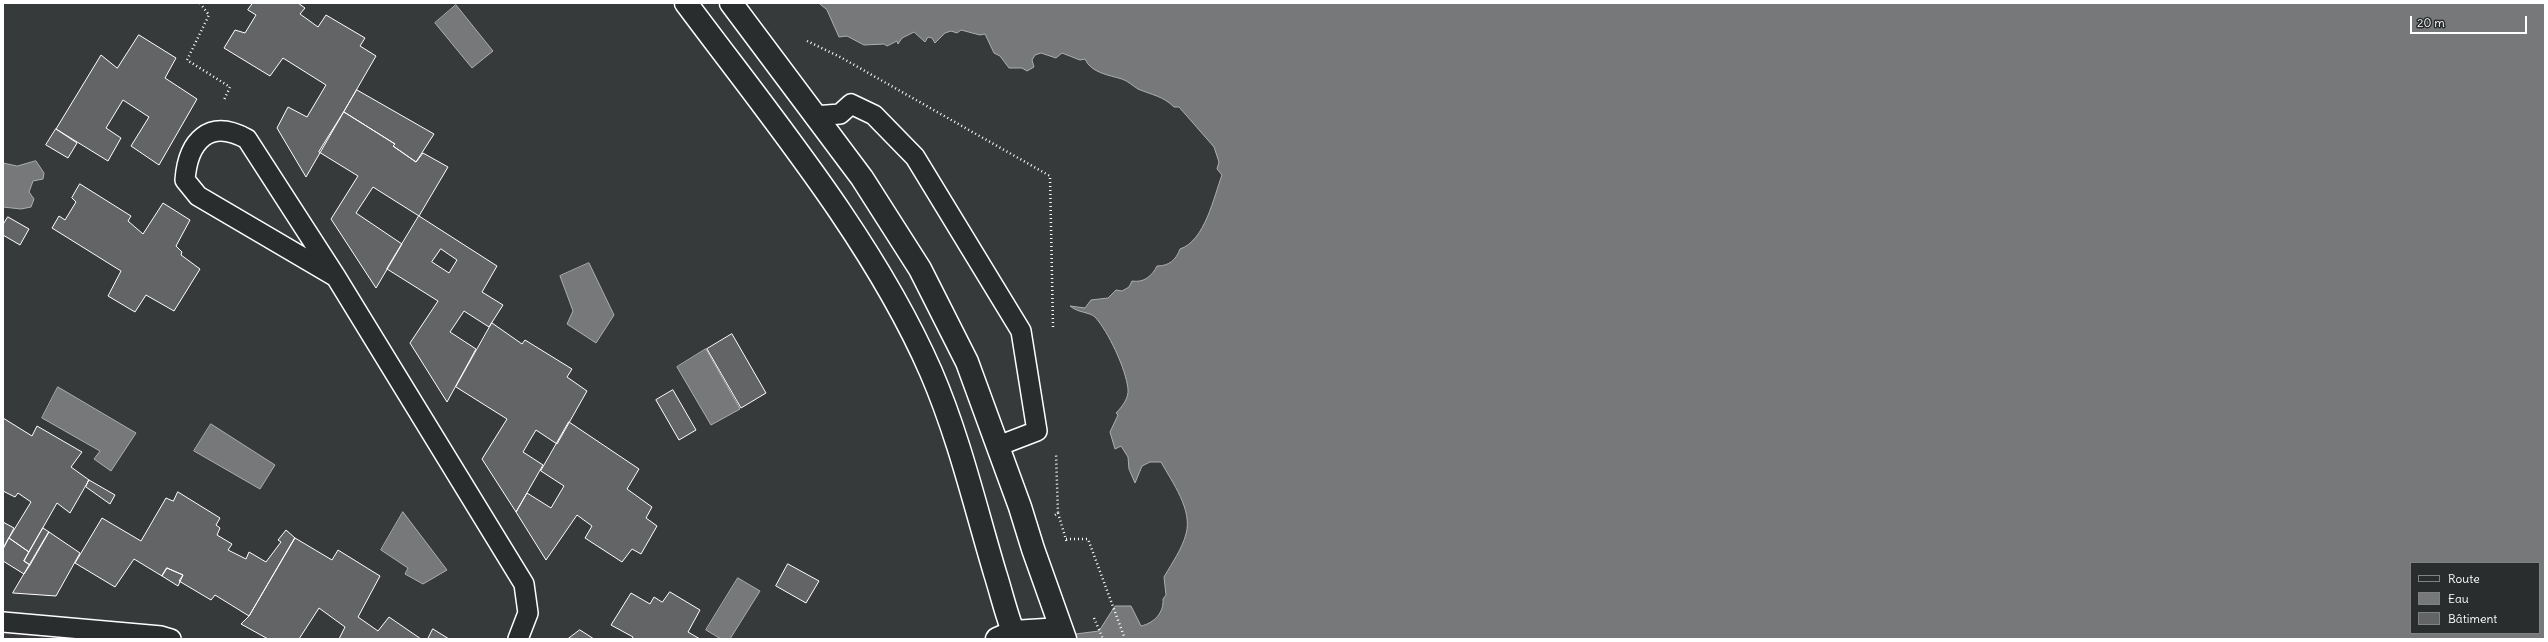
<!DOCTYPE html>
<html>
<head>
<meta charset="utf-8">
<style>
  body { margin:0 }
  #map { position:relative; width:2548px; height:642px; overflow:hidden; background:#373a3b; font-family:Delius,sans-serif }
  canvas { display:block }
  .frame { position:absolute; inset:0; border:4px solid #fff; pointer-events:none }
  .legend { position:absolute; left:2410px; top:562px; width:130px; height:72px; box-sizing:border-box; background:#2a2d2e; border:1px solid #7f8182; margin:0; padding:5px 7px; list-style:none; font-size:12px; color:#fff }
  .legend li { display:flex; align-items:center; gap:8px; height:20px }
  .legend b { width:20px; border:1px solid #7f8182 }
  .scale { position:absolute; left:2410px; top:16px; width:117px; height:18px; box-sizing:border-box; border:2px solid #fff; border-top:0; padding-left:5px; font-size:12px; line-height:14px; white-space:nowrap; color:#fff; -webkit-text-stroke:3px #2a2d2e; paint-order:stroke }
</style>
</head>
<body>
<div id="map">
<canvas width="2548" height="642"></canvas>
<div class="frame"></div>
<ul class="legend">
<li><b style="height:5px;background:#2a2d2e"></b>Route</li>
<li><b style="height:11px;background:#767879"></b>Eau</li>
<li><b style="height:11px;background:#636465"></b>Bâtiment</li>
</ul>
<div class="scale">20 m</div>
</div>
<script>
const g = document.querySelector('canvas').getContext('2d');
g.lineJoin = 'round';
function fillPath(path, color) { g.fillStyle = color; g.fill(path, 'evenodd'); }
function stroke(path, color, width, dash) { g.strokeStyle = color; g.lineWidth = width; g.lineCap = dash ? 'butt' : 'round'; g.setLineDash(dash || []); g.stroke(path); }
const water = new Path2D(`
  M819,3H2545V639H1069L1068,635L1099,631L1115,606H1131L1141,626C1154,623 1164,613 1163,599L1166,595L1164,577C1172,563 1182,549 1186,534C1193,510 1172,482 1161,462H1150L1142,466L1135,483L1129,469L1128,457L1121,446L1115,449L1110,432L1118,415L1116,413C1122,407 1129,398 1128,389C1126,369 1108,331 1095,317C1090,312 1078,313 1070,306L1085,308L1091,300L1108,298L1116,290L1122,291L1129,287L1132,281C1144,283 1152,276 1157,266C1169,266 1176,260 1180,249C1205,241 1214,196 1222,175L1217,169L1219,162L1214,147L1179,107H1174C1163,96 1152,95 1138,89C1133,86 1128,81 1122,79C1109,75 1091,73 1085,59L1080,60L1062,53L1056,58L1041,53L1035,55L1032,60L1034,67L1027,71L1022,68H1009L1000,56L994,53L985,34L980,35L961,30L957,33L951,31L945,33L935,43L932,38L928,37L925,42L914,32L902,38L898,44L897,41L887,46L884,44L864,45L847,36L839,37L827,10ZM2411,563H2539V633H2411Z
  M456,5L493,51L472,68L435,23Z
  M36,161L44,173L43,179L33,181L29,192L34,199L31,207L21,209L3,207V163L17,166Z
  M589,263L614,315L596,343L567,324L573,311L560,276Z
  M706,349L740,409L711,425L677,367Z
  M58,387L136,433L111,471L94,459L100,451L42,418Z
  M211,424L275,465L260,489L194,451Z
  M403,512L447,570L423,584L405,574L408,568L381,550Z
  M738,578L760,591L730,639H721L706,630Z`);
const building = new Path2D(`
  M253,3H298L305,8L300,14L318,27L326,15L365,38L360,46L376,56L306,177L277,128L288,107L307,117L326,85L283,58L270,76L224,48L235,30L245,33L256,15L248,10Z
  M139,35L176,58L165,78L197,99L159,165L131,146L149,117L123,100L106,128L121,138L108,161L56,129L101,55L117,68Z
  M357,90L434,134L416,162L393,146L395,144L344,112Z
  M344,112L395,144L393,146L416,162L423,153L448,167L419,216L373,187L356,213L402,244L376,288L331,219L358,176L319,152Z
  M56,129L77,143L68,158L46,145Z
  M80,184L131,216L128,221L143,234L163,203L190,220L176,246L182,252L181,255L200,269L174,311L146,295L135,312L108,296L121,271L52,228L59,216L65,220L76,202L72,198Z
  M419,216L497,266L482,292L503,305L489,327L464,311L450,332L476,349L447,402L410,343L438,301L387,269ZM441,249L457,260L449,273L432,262Z
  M8,217L29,229L20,245L3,235V225Z
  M492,323L522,344L525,340L572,369L567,377L587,391L557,444L536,430L523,452L543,465L516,512L482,459L507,419L456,387Z
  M732,334L766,393L741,408L707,349Z
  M673,390L696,430L679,440L656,400Z
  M3,418L32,436L37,426L82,452L71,467L89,480L70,513L57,503L29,552L9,538L31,502L18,493L15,497L3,491Z
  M569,422L639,469L627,489L652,507L646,518L657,526L641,554L632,549L622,562L585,538L592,526L577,515L546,560L516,512L527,493L551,508L564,486L541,471Z
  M89,480L115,495L110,504L86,487Z
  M178,492L220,518L216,525L220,528L217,535L232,544L228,550L246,559L249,552L266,562L281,542L278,540L286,530L295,538L249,616L215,595L211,600L179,581L183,575L167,568L162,576L134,559L115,587L75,563L102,518L141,541L166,498L173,501Z
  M3,522L14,528L3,549Z
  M43,528L49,532L30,565L24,561Z
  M49,532L80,553L56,596L13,593Z
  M9,538L29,552L24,561L30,565L24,574L3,561V549Z
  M295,538L332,560L338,550L380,576L358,617L378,631L389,617L421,639H339L345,627L319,608L299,639H268L241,624L249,616Z
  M788,564L819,581L806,603L776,586Z
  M167,568L183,575L178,586L162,576Z
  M670,592L700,610L688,632L700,639H632L633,637L611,625L631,593L650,604L654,597L662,602Z
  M433,629L449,639H428Z
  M580,630L594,639H568Z`);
const path = new Path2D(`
  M200,3L209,15L187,60L230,87L224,100
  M807,41L842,58L1050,176L1053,327
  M1058,513L1067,543
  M1055,515L1058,513L1056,454
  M1066,539H1088L1125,639
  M1094,618L1103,639`);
const lane = new Path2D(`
  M814,116L840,114L851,104L874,115L915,157L1021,331L1037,431L998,446
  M336,277L198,196L185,180C188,141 209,118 247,139L336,277L524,584L528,613L518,639
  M3,622L161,636L171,639`);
const street = new Path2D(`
  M997,639L1013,632L1061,629`);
const secondary = new Path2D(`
  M686,3C771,117 874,241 931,372C959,437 975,506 995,573C1002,595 1007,618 1016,639
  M731,3L862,178L920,269L967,362L1020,507L1033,549L1065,639`);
fillPath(water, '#767879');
stroke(water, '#adaeaf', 1);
fillPath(building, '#636465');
stroke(building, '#fff', 1);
stroke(lane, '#fff', 22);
stroke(street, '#fff', 25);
stroke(secondary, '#fff', 25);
stroke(path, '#fff', 2.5, [1, 3]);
stroke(lane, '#2a2d2e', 19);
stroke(street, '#2a2d2e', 22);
stroke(secondary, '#2a2d2e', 22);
</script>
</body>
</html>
